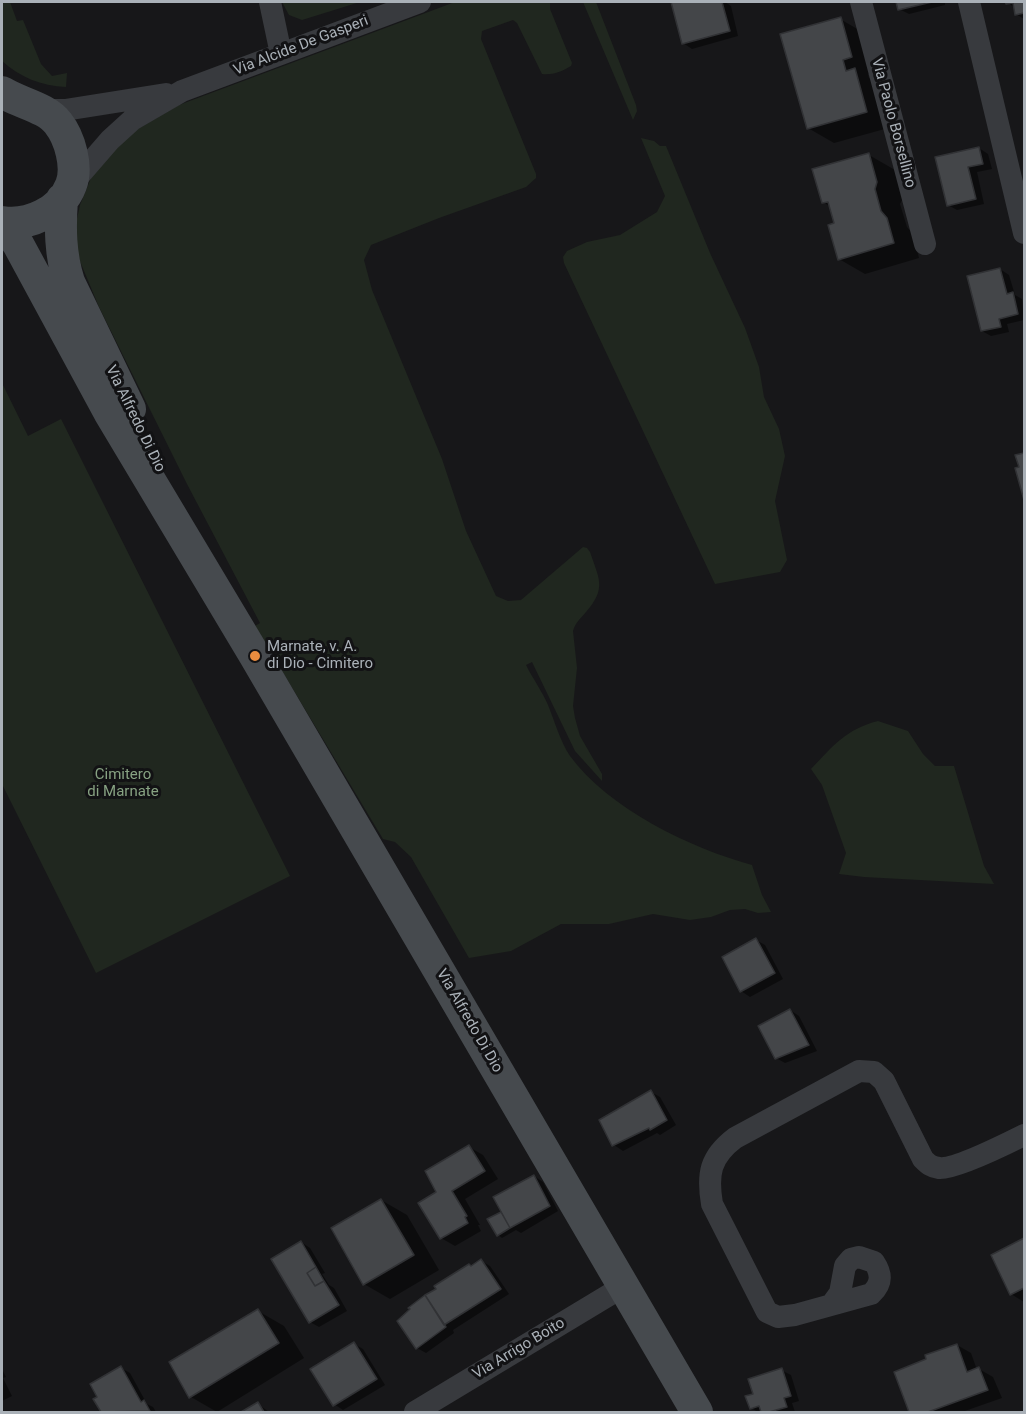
<!DOCTYPE html>
<html>
<head>
<meta charset="utf-8">
<style>
  body { margin:0 }
  #map { position:relative; width:1026px; height:1414px; overflow:hidden; background:#171719; font-family:Roboto,sans-serif }
  canvas { display:block }
  .frame { position:absolute; inset:0; border:3px solid #aab1b8; pointer-events:none }
</style>
</head>
<body>
<div id="map">
<canvas width="1026" height="1414"></canvas>
<div class="frame"></div>
</div>
<script>
const g = document.querySelector('canvas').getContext('2d');
g.lineJoin = 'round';
function fillPath(path, color) { g.fillStyle = color; g.fill(path, 'evenodd'); }
function stroke(path, color, width, dash) { g.strokeStyle = color; g.lineWidth = width; g.lineCap = dash ? 'butt' : 'round'; g.setLineDash(dash || []); g.stroke(path); }
function write(font, color, halo, rows, align = 'center') {
  g.font = font + ' Roboto,sans-serif'; g.lineWidth = 6; g.setLineDash([]); g.textBaseline = 'middle'; g.strokeStyle = halo; g.fillStyle = color; for (const [text, x, y, turn = 0] of rows) {
    g.save(); g.translate(x, y); g.rotate((+turn || 0) * Math.PI / 180); g.textAlign = isNaN(turn) ? turn : align; if (halo) g.strokeText(text, 0, 0); g.fillText(text, 0, 0); g.restore();
  }
}
const green = new Path2D(`
  M2,2H10L17,21L23,20L41,64L52,76L67,73L66,87C41,86 20,77 2,61Z
  M282,2H360L302,20L289,15Z
  M455,2H550V9L572,63L571,66C561,72 553,75 542,74L517,23L513,20L482,31L481,39L536,174V178L526,187L439,218L371,245L364,260L372,290L442,459L466,531L496,596L508,601L521,600L583,547L587,548L590,552C599,579 607,588 586,612C581,618 575,623 573,631L577,668L573,706L575,718L580,736L602,774V781L575,751L532,662L526,665C533,679 542,691 548,705C555,722 560,741 570,756C609,809 690,848 752,865L762,895L771,912L758,913L745,909L730,910L711,917L690,920L653,914L609,924H561L511,951L469,958L411,857L395,842L383,839L255,626L260,623L187,484L99,307L77,254L75,228L80,205L91,178L119,140L179,105Z
  M583,2H596L636,105L637,111L633,120Z
  M641,138L654,141L660,146H666L710,253L745,328L759,367L764,397L779,429L785,456L775,501L787,560L780,572L715,584L564,263L563,257L567,251L587,242L620,235L657,212L665,196Z
  M2,383L28,436L61,419L290,876L96,973L2,784Z
  M878,721L908,731L923,754L935,766H954L984,866L994,884L864,877L839,874L846,853L822,785L811,769C833,746 846,729 878,721Z`);
const shadow = new Path2D(`
  M672,2H725L731,6L738,36L692,49L683,43Z
  M898,2H945V5L909,14L899,9Z
  M1007,2H1024V19L1016,14L1015,8Z
  M840,19L866,34L877,72L868,74L869,78L881,85L892,127L834,143L808,128Z
  M979,148L988,154L992,169L977,172L984,204L957,210L948,205L937,159Z
  M869,155L895,170L903,198L900,204L907,227L913,234L919,258L865,274L839,259L836,225L831,207L823,202Z
  M1000,269L1009,275L1015,295L1022,299L1024,320L1007,324L1009,332L991,336L982,331Z
  M1024,454V494L1017,469L1021,468L1017,456Z
  M756,940L765,945L783,979L750,997L741,991L724,958Z
  M790,1010L799,1016L817,1051L785,1063L776,1058Z
  M651,1092L660,1097L676,1125L660,1135L657,1133L623,1151L614,1145L601,1121Z
  M469,1147L483,1155L498,1179L465,1199L480,1225H478L481,1231L455,1246L441,1238L438,1192Z
  M534,1176L543,1182L558,1211L521,1233L516,1230L502,1238L498,1235L489,1220L503,1212Z
  M381,1200L407,1215L439,1270L390,1299L364,1284Z
  M1024,1240V1302L1011,1294L993,1255Z
  M301,1242L310,1248L325,1273L322,1274L329,1285L334,1288L347,1311L319,1327L310,1322Z
  M481,1261L490,1266L509,1294L453,1330L454,1333L426,1353L417,1348L472,1267Z
  M258,1311L284,1326L304,1358L217,1412L191,1397Z
  M354,1344L363,1349L385,1385L343,1410L334,1404Z
  M957,1345L971,1353L977,1370L979,1369L993,1377L1002,1398L962,1412H910L896,1373L928,1360Z
  M121,1368L130,1373L147,1404L153,1407L156,1412H102L95,1400Z
  M2,1369L6,1377L3,1378L12,1396L2,1401Z
  M781,1370L791,1375L799,1401L792,1403L795,1412H758L751,1408L755,1395Z
  M258,1404L269,1412H244Z`);
const building = new Path2D(`
  M671,2H722L730,31L682,44Z
  M896,2H932L898,10Z
  M1005,2H1024V13L1015,15L1013,3L1006,4Z
  M841,17L852,57L843,60L846,71L855,68L867,112L807,129L780,34Z
  M979,147L983,164L968,167L976,199L947,206L935,157Z
  M869,153L877,182L875,189L881,211L887,218L894,243L838,260L828,225L834,223L828,202L822,203L812,169Z
  M1000,268L1007,294L1013,292L1018,314L999,319L1001,327L981,331L967,276Z
  M1024,453V500L1015,468L1019,467L1015,455Z
  M756,938L775,973L740,992L722,957Z
  M790,1009L809,1045L775,1059L758,1026Z
  M651,1090L667,1120L650,1130L649,1128L612,1146L599,1120Z
  M469,1145L485,1171L452,1191L467,1216L465,1217L468,1223L440,1239L418,1203L436,1192L425,1171Z
  M534,1175L550,1206L510,1228L493,1197Z
  M381,1199L414,1255L363,1285L331,1228Z
  M501,1212L510,1228L497,1236L487,1219Z
  M1024,1238V1288L1010,1295L991,1255Z
  M301,1241L316,1267L307,1273L315,1286L324,1281L339,1305L309,1323L271,1259Z
  M481,1259L501,1289L444,1325L425,1295L436,1289L434,1286L469,1264L471,1266Z
  M316,1267L324,1281L315,1286L307,1273Z
  M425,1295L446,1327L416,1349L397,1321L410,1309L408,1308Z
  M258,1309L279,1343L189,1398L169,1362Z
  M354,1342L377,1379L333,1406L310,1369Z
  M957,1344L967,1372L979,1367L988,1390L928,1412H909L894,1372L926,1359L925,1355Z
  M121,1366L141,1402L144,1400L150,1411L101,1412L93,1399L97,1397L90,1384Z
  M782,1368L791,1396L784,1398L787,1407L769,1412H761L759,1406L750,1409L745,1396L753,1394L748,1379Z
  M258,1402L264,1412H240H241Z`);
const minor = new Path2D(`
  M270,2L281,54
  M861,2L925,244
  M969,2L1024,233
  M41,110H65L166,94
  M71,185L110,140L132,120L182,91L420,2
  M832,1304L840,1293L845,1266L851,1259L859,1257L874,1262C882,1274 882,1284 871,1294L795,1315L778,1317L767,1312L712,1204C707,1174 710,1157 735,1138L859,1071L874,1072L884,1081L923,1159C928,1164 931,1167 939,1168C954,1170 1008,1143 1024,1135
  M415,1412L624,1286`);
const secondary = new Path2D(`
  M2,92C19,103 46,107 58,123C70,138 78,167 71,185C61,212 28,226 2,222
  M62,199C60,228 60,254 69,282L130,409
  M3,223L18,244L109,412L255,656L697,1412`);
const markers = [
  [255,656,6,"#e98c3f"]
];
const streetNames = [
  ["Via Alcide De Gasperi",301,46,-21],
  ["Via Paolo Borsellino",893,123,75],
  ["Via Alfredo Di Dio",135,419,64],
  ["Via Alfredo Di Dio",469,1021,60],
  ["Via Arrigo Boito",519,1349,-31]
];
const poiNames = [
  ["Marnate, v. A.",267,647],
  ["di Dio - Cimitero",267,664]
];
const parkNames = [
  ["Cimitero",123,775],
  ["di Marnate",123,792]
];
fillPath(green, '#20271f');
fillPath(shadow, '#0007');
fillPath(building, '#444649');
stroke(building, '#313235', 1.5);
stroke(minor, '#383a3e', 22);
stroke(secondary, '#464a4e', 32);
for (const [x, y, r, color] of markers) { const dot = new Path2D(); dot.arc(x, y, r, 0, 2 * Math.PI); g.fillStyle = color; g.fill(dot); stroke(dot, '#121214', 2); }
write('15px', '#aab1b8', '#121214', streetNames);
write('15px', '#aab1b8', '#121214', poiNames, 'left');
write('15px', '#87a282', '#121214', parkNames);
</script>
</body>
</html>
